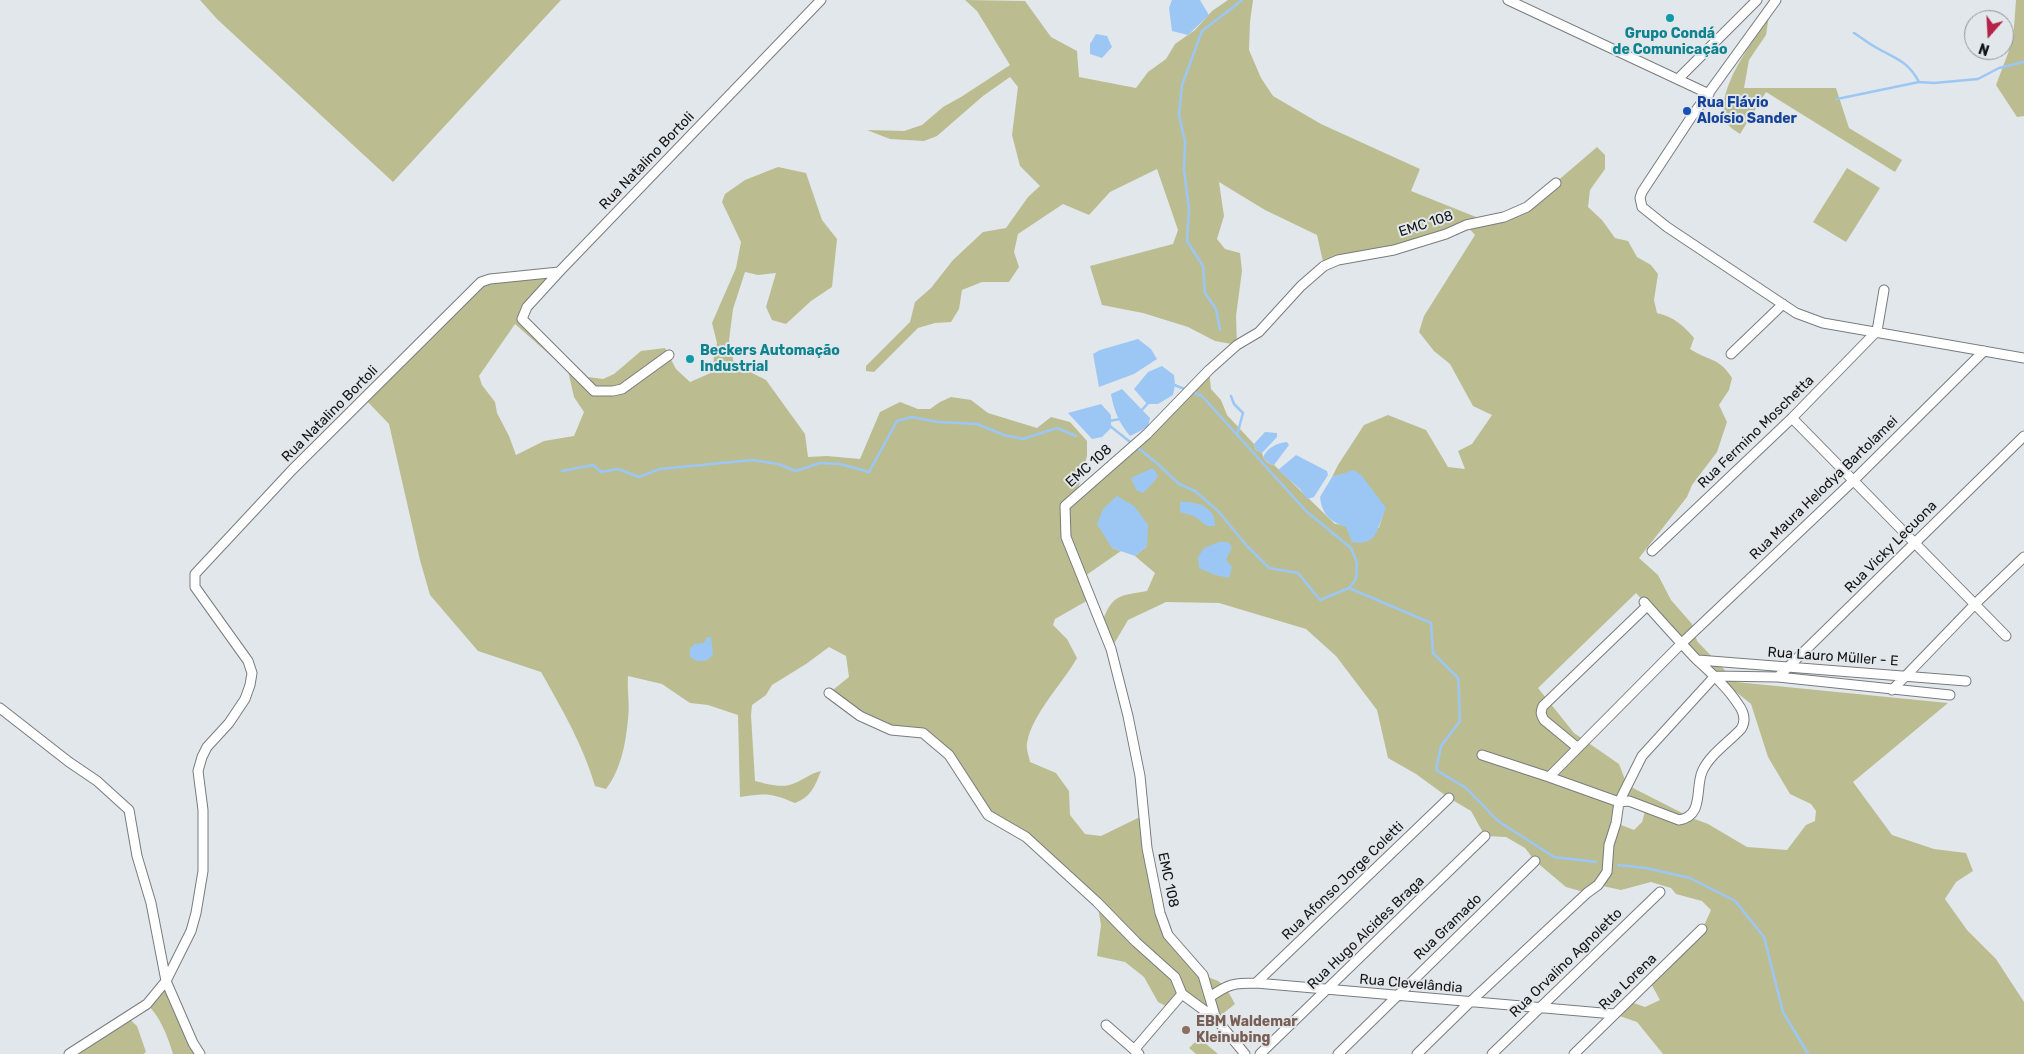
<!DOCTYPE html>
<html>
<head>
<meta charset="utf-8">
<style>
  body { margin:0 }
  #map { position:relative; width:2024px; height:1054px; overflow:hidden; background:#e2e7eb; font-family:Rubik,sans-serif }
  canvas { display:block }
  .north { position:absolute; left:1964px; top:10px; width:50px; height:50px; box-sizing:border-box; background:#e2e7eb; border:1px solid #8f9396; border-radius:50%; rotate:199deg; font-size:14px; font-weight:700; line-height:20px; text-align:center; color:#131516 }
  .north::after { content:''; display:block; margin:auto; width:18px; height:22px; background:#b42248; clip-path:polygon(50% 0,100% 100%,50% 72%,0 100%) }
</style>
</head>
<body>
<div id="map">
<canvas width="2024" height="1054"></canvas>
<div class="north">N</div>
</div>
<script>
const g = document.querySelector('canvas').getContext('2d');
g.lineJoin = 'round';
function fillPath(path, color) { g.fillStyle = color; g.fill(path, 'evenodd'); }
function stroke(path, color, width, dash) { g.strokeStyle = color; g.lineWidth = width; g.lineCap = dash ? 'butt' : 'round'; g.setLineDash(dash || []); g.stroke(path); }
function write(font, color, halo, rows, align = 'center') {
  g.font = font + ' Rubik,sans-serif'; g.lineWidth = 4; g.setLineDash([]); g.textBaseline = 'middle'; g.strokeStyle = halo; g.fillStyle = color; for (const [text, x, y, turn = 0] of rows) {
    g.save(); g.translate(x, y); g.rotate((+turn || 0) * Math.PI / 180); g.textAlign = isNaN(turn) ? turn : align; if (halo) g.strokeText(text, 0, 0); g.fillText(text, 0, 0); g.restore();
  }
}
const green = new Path2D(`
  M200,0H561L393,182L217,19Z
  M965,0L1025,1L1051,37L1077,51L1079,77L1136,88L1148,72L1166,59L1175,44L1195,30L1212,11L1228,0H1253L1250,22L1249,50L1261,78L1273,96L1321,124L1420,169L1411,191L1486,221L1527,207L1597,147L1605,155V169L1590,190L1588,207L1602,220L1615,238L1628,241L1637,257L1651,265L1658,274L1654,300L1657,313C1674,317 1683,325 1694,338L1690,349C1708,361 1719,357 1732,378L1729,390L1719,405L1727,422L1717,452L1692,485L1687,497L1639,558L1658,575L1671,600L1692,624L1697,641L1736,682L1948,703L1853,782L1892,835L1934,849L1966,853L1973,871L1956,882L1945,899L1967,930L1996,959L2024,1002V1054H1663L1637,1022L1614,1014L1628,1001L1645,1007L1660,1000L1649,980L1702,930L1711,910L1702,901L1676,894L1671,888L1651,882L1621,890L1598,885L1587,893L1566,887L1535,861L1525,848L1506,837L1485,836L1471,811L1449,798L1416,774L1388,758L1377,710L1336,656L1306,629L1219,603L1166,602L1128,620L1111,649L1101,625C1112,595 1117,596 1147,591L1155,573L1135,556L1147,546L1112,548L1121,551L1082,578L1090,599L1055,619L1053,625L1067,639L1077,658C1063,683 1032,714 1027,743C1026,749 1029,756 1030,762L1056,773L1069,791L1070,815L1085,834L1101,836L1144,815L1168,935L1203,975L1218,981L1225,986L1235,1004L1216,1019L1182,994L1170,1008L1158,1002L1144,977L1125,962L1097,956L1101,925L1097,902L1026,837L988,815L949,755L923,733L891,730L829,693L849,677L846,656L829,647L806,664L772,685L766,695L752,705L751,715L755,781C767,784 783,789 795,783C805,779 809,774 821,771C815,786 811,797 795,803C771,793 766,793 740,797L738,715L708,705L690,703L662,684L628,676C627,690 630,705 628,719C626,742 621,770 606,789L595,786C583,745 562,709 541,672L478,651L430,595L420,560L389,424L365,399L481,282L559,272L522,319L546,343L560,350L588,377L603,379L614,374L641,351L665,348L676,369L690,382L713,372L714,354L717,343L712,323L736,268L741,242L722,202L725,194L745,180L778,167L806,173L822,220L837,239L832,287L811,301L786,324L772,320L766,307L776,273L758,275L745,272L733,309L729,340L734,364L766,380L805,434L808,457L827,456L860,459L880,412L900,402L918,409H930L940,402L951,397L971,400L988,413L1037,428L1051,417L1070,422L1087,441V456L1076,496L1209,370L1211,389L1221,400L1227,415L1254,444L1256,450L1262,453C1264,460 1267,464 1274,465L1335,524L1379,528L1385,508L1354,471L1332,477L1338,465L1364,425L1388,415L1426,430L1448,467L1465,469L1458,451L1472,444L1492,415L1473,406L1450,364L1434,351L1419,332L1424,316L1475,235L1466,225L1324,266L1317,235L1265,210L1219,182L1224,216L1217,239L1225,249L1240,253L1242,271L1236,316L1237,345L1215,341L1188,327L1143,313L1102,305L1090,266L1173,244L1178,230L1157,169L1110,192L1089,215L1063,204L1018,234L1014,252L1019,267L1009,282H982L962,290L959,309L951,322L935,323L918,328L874,372L866,371V366L910,322L915,302L931,288L953,260L983,232L1006,228L1028,197L1040,186L1020,166L1012,135L1018,87L1010,77L983,96L937,136L924,141L890,139L867,130L904,131L922,125L943,107L961,97L1010,65L977,11ZM515,324L568,371L574,397L584,412L574,436L544,441L516,455L509,436L497,413L495,402L482,385L479,376ZM1636,593L1705,667L1751,704L1768,757L1790,794L1811,804L1816,811L1815,821L1806,825L1787,850L1747,847L1708,824L1692,818L1627,785L1619,764L1574,733L1538,688ZM1619,802L1646,808L1642,822L1634,830L1616,823Z
  M2016,0H2024V116L2017,117L1996,85L2013,40Z
  M1769,16L1766,35L1749,60L1744,88H1836L1849,128L1902,160L1895,172L1766,92L1740,134C1736,131 1730,128 1728,124C1710,95 1754,41 1769,16Z
  M1847,168L1880,188L1846,242L1813,222Z
  M166,981L200,1054H173C167,1035 161,1018 147,1004Z
  M127,1017L137,1026L146,1052L143,1054H69Z
  M1199,1038L1218,1054H1196L1189,1048Z`);
const water = new Path2D(`
  M1172,0H1200L1209,15L1188,35L1172,31L1169,8Z
  M1096,34L1107,36L1112,47L1102,58L1090,54V44Z
  M1138,339L1151,349L1157,359L1134,374L1099,387L1093,354L1100,350Z
  M1162,366L1174,375L1175,385L1173,395L1158,404H1147L1134,389L1148,372Z
  M1122,389L1150,418L1148,427L1130,436C1119,423 1114,411 1111,394Z
  M1101,404L1111,415V428L1102,437L1092,439L1068,413Z
  M1265,432L1277,433V437L1262,453L1256,450L1254,444Z
  M1287,442L1289,445L1274,465L1270,464L1263,458C1266,448 1277,443 1287,442Z
  M1296,455L1327,471L1328,475L1314,497L1307,499L1300,489L1278,470Z
  M1153,468L1158,476L1153,483L1143,493L1136,490L1131,478Z
  M1354,470L1362,476L1386,508C1377,526 1379,547 1352,542L1346,527C1330,522 1322,514 1320,497L1332,477Z
  M1117,496L1134,506L1148,525L1147,546L1135,556L1112,548L1097,524L1103,509Z
  M1180,502C1196,501 1216,506 1215,526H1207L1194,516L1180,512Z
  M1219,542H1228L1232,547L1226,560L1232,567L1229,578L1215,575L1199,568L1198,557L1204,548Z
  M707,637H711L713,655L706,661H697L690,657V649L694,644L704,643Z`);
const stream = new Path2D(`
  M1854,33C1862,38 1869,44 1877,48C1896,59 1908,61 1919,82
  M1837,99L1919,82L1934,83L1978,79L1999,68L2024,62
  M1220,330L1216,309L1205,293L1203,266L1187,241L1189,209L1184,170L1185,142L1179,115L1182,85L1202,31L1241,1
  M1172,384L1202,396L1306,511L1351,548L1357,563L1356,579L1349,588
  M1231,396L1234,404L1243,413L1237,435
  M1141,411L1149,402
  M1109,421L1120,419
  M1110,426L1158,464L1179,484L1195,491L1218,511L1247,546L1269,568L1298,573L1320,600L1349,588L1431,623L1433,653L1458,678L1459,694L1460,721L1441,746L1436,770L1466,788L1498,821L1554,857L1596,862
  M562,471L593,465L601,472L618,469L639,477L660,469L753,460L778,464L796,471L820,463L840,464L869,472L897,421L912,417L938,422L977,424L1004,435L1023,439L1057,428L1076,436
  M1618,865L1646,868L1690,878L1735,901L1764,937L1783,1012L1808,1054`);
const minor = new Path2D(`
  M1508,0L1709,94
  M1776,0L1692,116L1642,192L1640,198L1642,207L1667,227L1796,313L1823,323L2024,358
  M1678,79L1757,0
  M559,272L527,307L522,319L594,391H613L622,389L669,355
  M1731,354L1783,304
  M1792,418L2006,636
  M1652,551L1792,418L1877,331L1884,290
  M1644,602C1661,621 1678,640 1696,659C1711,673 1727,687 1738,704C1744,712 1746,721 1741,729C1729,742 1709,755 1702,772C1695,789 1704,816 1679,820L1629,801L1619,802L1549,777L1682,643L1853,481L1984,351
  M1698,660L1966,681
  M1778,677L2024,436
  M1892,690L1975,604L2024,557
  M829,693L860,716L891,730L923,733L949,755L988,815L1026,837L1097,902L1136,942L1175,977L1182,994L1216,1019L1245,1054
  M0,708L69,762L97,781L129,810L137,856L151,903L166,981L193,1043L200,1054
  M1578,748L1544,720C1541,715 1540,712 1543,706L1647,606
  M1482,755L1549,777
  M1256,983L1449,798
  M1210,997C1228,984 1234,983 1256,983L1614,1014
  M1216,1019L1203,975L1168,935L1160,913L1147,848L1140,776L1128,716L1111,649L1066,537L1065,506L1147,434L1209,370L1237,345L1259,332L1301,286L1324,266L1338,260L1394,250L1446,234L1466,225L1504,217L1527,207L1556,183
  M1106,1025L1139,1054
  M1134,1050L1182,994
  M69,1054L147,1004L166,981L191,931L196,913L203,871V810L198,771L202,757L207,747L229,723L245,699L250,685L252,673L248,661L195,587V574L292,470L481,282L490,279L559,272L821,0
  M1260,1054L1485,836
  M1338,1054L1535,861
  M1417,1054L1469,1003L1587,893L1598,885L1607,872L1609,845L1616,823L1619,802L1642,756L1715,676L1778,677L1950,695
  M1492,1054L1660,892
  M1574,1054L1702,929`);
const markers = [
  [1670,18,5,"#0f9aa8"],
  [1687,111,5,"#1a4fb4"],
  [690,359,5,"#0f9aa8"],
  [1186,1030,5,"#8d6e63"]
];
const cultureNames = [
  ["Grupo Condá",1670,34],
  ["de Comunicação",1670,50],
  ["Beckers Automação",700,351,"left"],
  ["Industrial",700,367,"left"]
];
const transitNames = [
  ["Rua Flávio",1697,103],
  ["Aloísio Sander",1697,119]
];
const streetNames = [
  ["Rua Natalino Bortoli",647,161,-46],
  ["EMC 108",1426,224,-18],
  ["Rua Natalino Bortoli",330,414,-45],
  ["Rua Fermino Moschetta",1756,432,-44],
  ["EMC 108",1089,466,-42],
  ["Rua Maura Helodya Bartolamei",1824,488,-44],
  ["Rua Vicky Lecuona",1891,547,-45],
  ["Rua Lauro Müller - E",1833,657,4],
  ["EMC 108",1168,880,78],
  ["Rua Afonso Jorge Coletti",1343,881,-44],
  ["Rua Gramado",1448,927,-44],
  ["Rua Hugo Alcides Braga",1366,933,-44],
  ["Rua Orvalino Agnoletto",1566,963,-44],
  ["Rua Lorena",1628,982,-44],
  ["Rua Clevelândia",1411,984,5]
];
const educationNames = [
  ["EBM Waldemar",1196,1022],
  ["Kleinubing",1196,1038]
];
fillPath(green, '#bbbd90');
fillPath(water, '#9cc7f5');
stroke(stream, '#9cc7f5', 2.5);
stroke(minor, '#787c7f', 11);
stroke(minor, '#fff', 9);
for (const [x, y, r, color] of markers) { const dot = new Path2D(); dot.arc(x, y, r, 0, 2 * Math.PI); g.fillStyle = color; g.fill(dot); stroke(dot, '#e2e7eb', 2); }
write('bold 14px', '#0d838f', '#e2e7eb', cultureNames);
write('bold 14px', '#164399', '#e2e7eb', transitNames, 'left');
write('14px', '#131516', '#e2e7eb', streetNames);
write('bold 14px', '#785e54', '#e2e7eb', educationNames, 'left');
</script>
</body>
</html>
